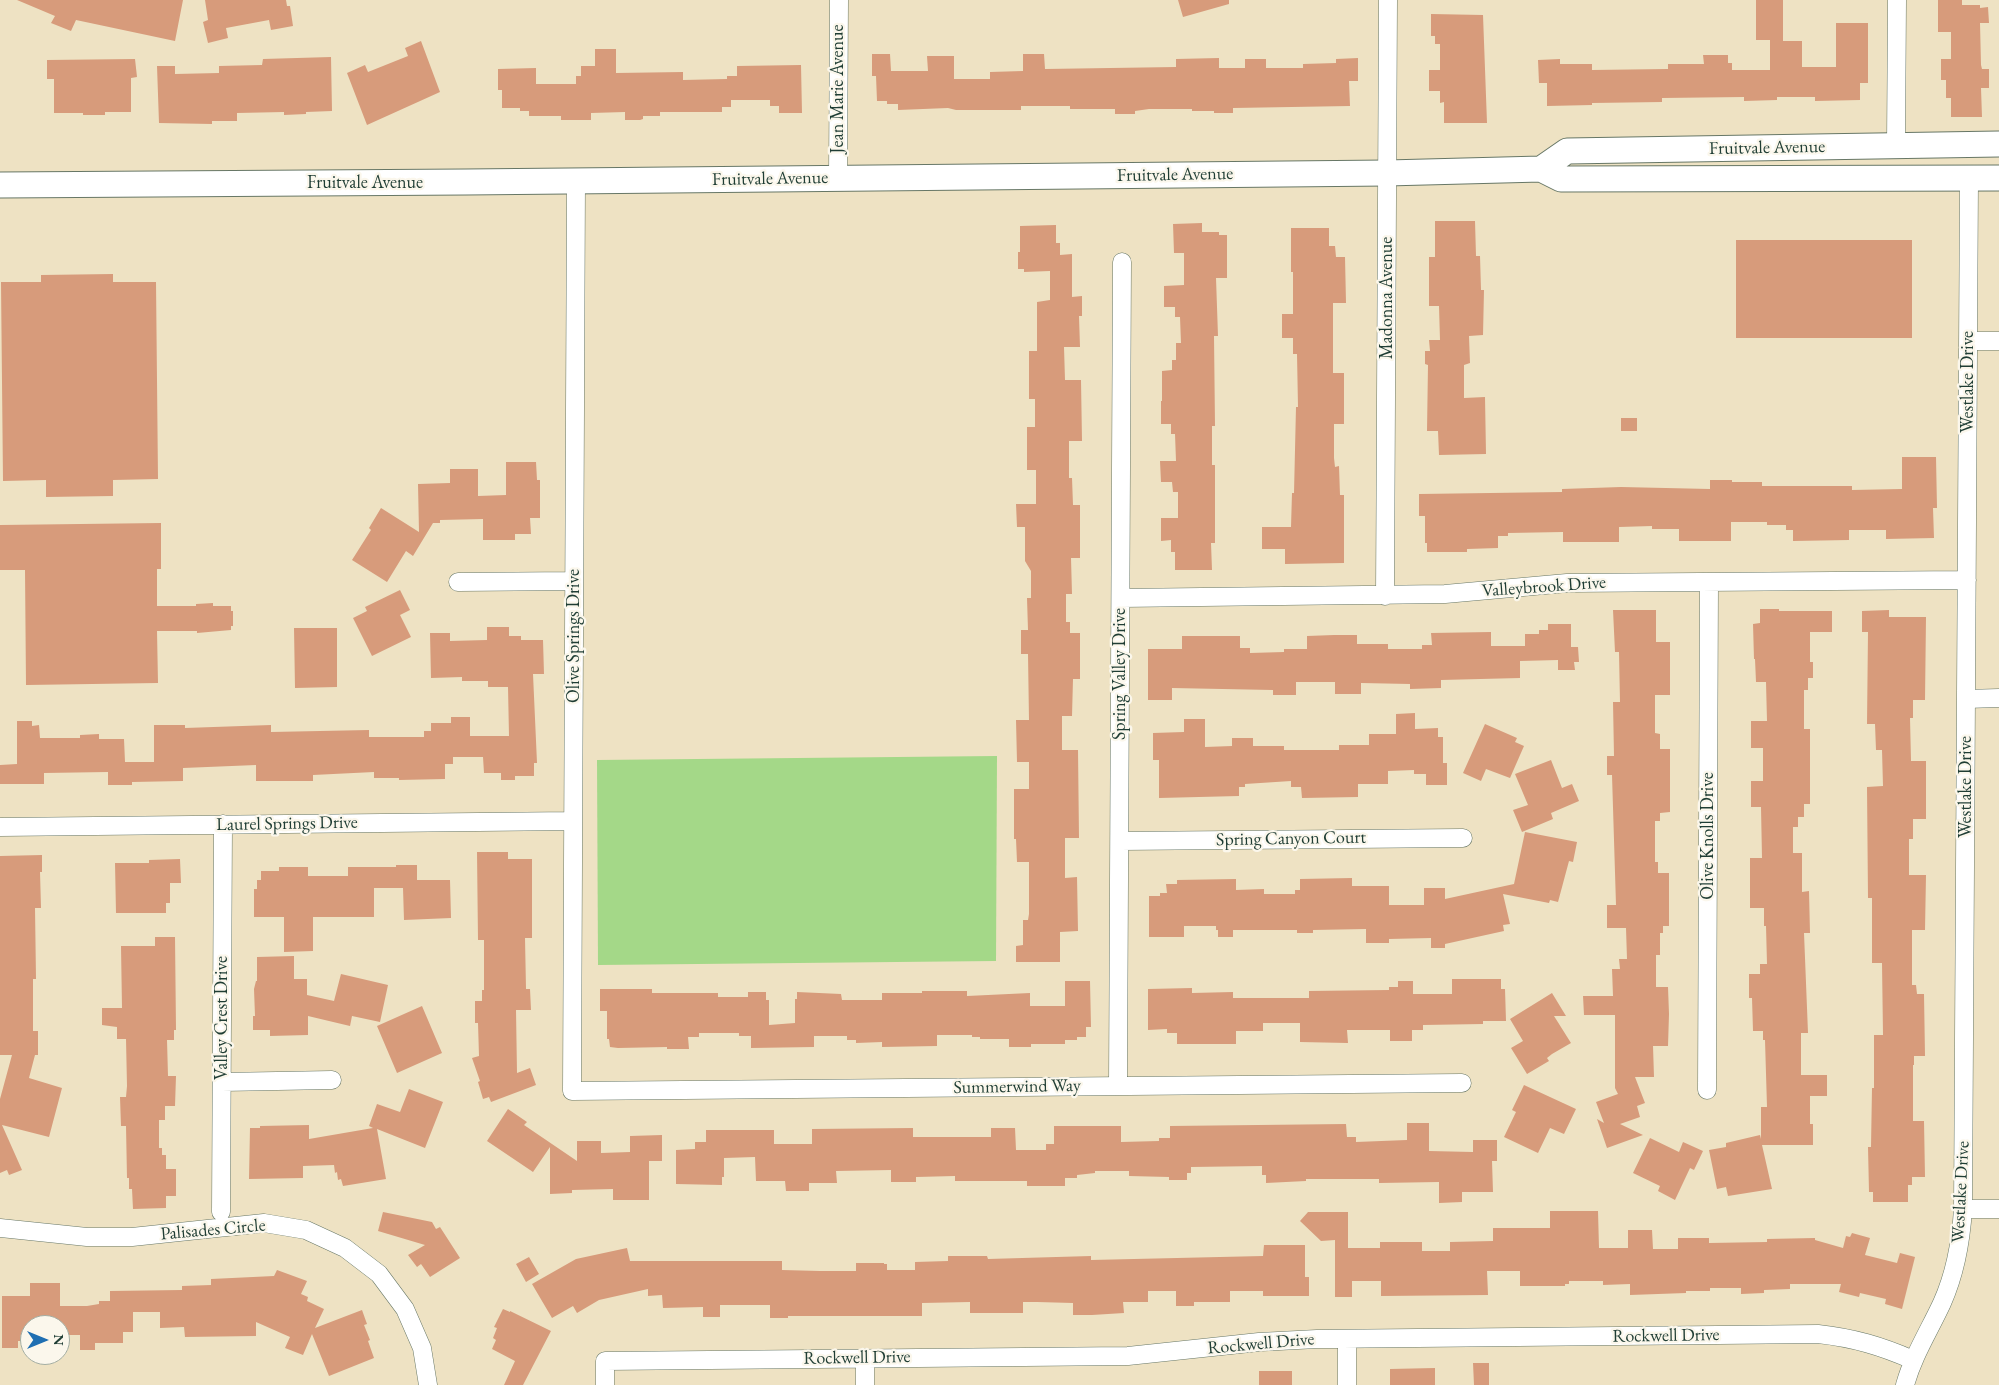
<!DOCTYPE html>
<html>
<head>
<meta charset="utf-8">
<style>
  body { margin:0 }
  #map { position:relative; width:1999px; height:1385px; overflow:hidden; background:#eee2c3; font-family:"EB Garamond",serif }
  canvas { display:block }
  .north { position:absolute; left:20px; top:1315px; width:50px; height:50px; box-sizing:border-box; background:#fbf7ec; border:1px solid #a3ada2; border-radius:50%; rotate:90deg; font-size:14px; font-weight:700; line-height:20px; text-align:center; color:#1f3d34 }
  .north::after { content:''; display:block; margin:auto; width:18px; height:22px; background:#1f6fb2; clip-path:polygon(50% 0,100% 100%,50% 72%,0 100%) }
</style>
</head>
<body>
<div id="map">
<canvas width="1999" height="1385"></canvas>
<div class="north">N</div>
</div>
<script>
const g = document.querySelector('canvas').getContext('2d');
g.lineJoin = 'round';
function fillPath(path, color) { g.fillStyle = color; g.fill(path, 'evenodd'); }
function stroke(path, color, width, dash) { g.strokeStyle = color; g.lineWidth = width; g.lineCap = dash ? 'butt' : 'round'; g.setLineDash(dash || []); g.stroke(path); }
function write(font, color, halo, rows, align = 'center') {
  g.font = font + ' "EB Garamond",serif'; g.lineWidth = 4.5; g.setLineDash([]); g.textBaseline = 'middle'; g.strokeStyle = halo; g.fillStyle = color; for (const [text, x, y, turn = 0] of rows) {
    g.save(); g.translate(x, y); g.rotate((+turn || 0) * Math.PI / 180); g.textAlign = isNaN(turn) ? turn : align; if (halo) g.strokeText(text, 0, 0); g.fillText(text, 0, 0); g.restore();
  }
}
const green = new Path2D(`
  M997,756L996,961L598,965L597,760Z`);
const building = new Path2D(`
  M17,0H183L175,41L76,20L71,31L51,23L55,16Z
  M205,0H286L287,6H290L293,26L271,30L269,20L226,28L228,38L208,43L203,22L208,20Z
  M1178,0H1229V4L1183,17Z
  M1756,0H1783V41H1802V67H1836V23H1868V83H1860V100L1815,101V97H1777V100L1744,101V97L1662,98V102L1592,103V105L1547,106V83H1539L1538,60L1560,59V64H1592V70L1668,69V64H1704L1703,55H1728V63H1732V70H1770V40H1756Z
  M1938,0H1962V5H1980V8L1988,7L1989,23H1980L1981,65L1982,69H1989V88H1981L1982,117H1951V98H1946V80H1941V59H1951V32H1938Z
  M1431,14L1483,15L1487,123H1444V102L1440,103V91H1429V70H1440V44H1435V36H1431Z
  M421,41L440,92L367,125L347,73L365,65L368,72L408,56L405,48Z
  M595,49H616V73L683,72V80L727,79V76H737V66L801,65L802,113H779V106H770V100H731V107H722V112H660V116H643V119L640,120H625V112L591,113V120H561V116H529V111H520V108H502V90H498V69L536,68V84H576V76H581V66H595Z
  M872,54H890L891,71H928L927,56H954V79H990V72L1023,71V54H1044L1045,69L1176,67V59L1219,58V68H1245V59H1266V68H1303V64L1336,63V59L1358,58V81H1349L1350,106L1233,108V113H1214V111H1192V109H1149L1135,111V114H1115V109H1070V106H1021V110H956L948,108L898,110V104H887V101H877L876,76H872Z
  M331,57L332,111L306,112V114L284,115V112L237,113V121H212V124L159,123L157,66H175V74L219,73V66L262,65L263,59Z
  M135,59L137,77L131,78V112H105V115H83V113H54V79H47V60Z
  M1435,221H1475L1476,256H1480L1481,290H1484L1483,335L1469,336L1470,363L1464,365V398L1485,397L1486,454L1439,455L1438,431H1427L1428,365L1425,364V351H1430L1429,340H1440L1439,306H1429V257H1435Z
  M1202,223V232H1219V235H1227V278H1216L1218,336H1214L1215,426H1212V465H1215V543H1211L1212,570H1175V552H1171V540L1161,541V518H1178V492H1173L1172,482H1161L1160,461H1176L1175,434H1171V424H1161V401H1162V371L1172,370V360H1176V343H1181L1180,317H1175V307H1164V286L1184,285V253H1174L1173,224Z
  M1056,225V243H1060V255L1072,254V297L1082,296V316H1079L1080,347H1064L1065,380H1081L1082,441H1069V478H1072L1073,505H1080V558H1071L1072,594H1066V622H1070V633H1080V679H1073L1072,716H1062V750H1078L1079,838H1065V878L1077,877L1078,931L1060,932V962H1016V946L1023,945V920H1028L1029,914V862H1017L1016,839H1014V789H1029V762H1017L1016,720H1029L1028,654H1021V630H1028L1027,598H1031V571L1025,561V527H1017L1016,504H1036V470H1027V427H1035V399H1029V351H1037V302L1050,300V271L1024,272V269H1018V252H1020V226Z
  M1291,228H1329V246H1335L1336,257H1345L1346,303H1333V373H1344V424H1334V458L1335,467L1339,466L1340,495H1344V563L1285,564V549H1262V527H1291L1292,493H1294L1296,407H1298L1297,354H1293V338H1282V314H1293V272H1291Z
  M1736,240H1912V338H1736Z
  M113,274V282H156L158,479L113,480V496L46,497V480L3,481L1,282H41V275Z
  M1621,418H1637V431H1621Z
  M1902,457H1936L1937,508H1933L1934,538L1886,539V530H1849V540L1793,541V530H1786V525H1767V522H1731V541H1679V529H1652V526L1619,527V542H1563V532L1508,533V536H1498V548L1467,549V552H1427V543H1425V516H1419V494L1562,492V489L1621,487L1710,489V480H1732V482H1762V486H1852V490L1902,489Z
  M506,462H536L537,480H540V518H530L531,534H515V540H483V519L440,520V523H433L413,556L406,551L387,582L352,560L371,530L369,528L381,508L419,532L418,484L450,483V469H478V496L506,495Z
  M161,523V569H157V606H196V604L213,603V606H231V611H233V626H231V630L197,633V631H157L158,683L26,685L25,570H0V525Z
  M400,590L410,610L400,615L411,637L372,656L353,618L367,611L365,607Z
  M1760,609H1779V611H1832V632H1810V662H1813V678H1808V690H1804V729H1810V804H1804V817H1798V827H1793V853H1802V892L1809,891L1810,933H1804L1808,1033H1801V1075H1827V1096H1810V1124H1813V1145H1762L1772,1189L1728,1196L1726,1187L1717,1189L1709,1150L1726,1147V1143L1760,1135L1761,1139V1107H1767L1765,1040H1763V1031H1753L1752,998H1749V974H1760V964H1767L1766,926H1764V908H1750V858H1762L1761,807H1751V781H1763V748H1751V721H1767L1766,682H1756L1755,659H1754L1753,624L1760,623Z
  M1613,610H1656V642H1670V695H1655V733L1660,734V749H1670V812L1660,813V821H1655V862H1658V873H1669V926H1663V933H1660V955H1656V987H1668L1669,1014L1668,1046H1653L1654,1077H1635L1645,1103L1637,1106L1640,1117L1620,1124L1643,1135L1607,1148L1597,1119L1604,1123L1596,1102L1618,1094L1615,1088V1015H1584L1583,996H1613L1612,969H1620L1619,959H1627L1626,928H1607V905H1616L1612,775H1607V756H1614L1613,702H1620L1619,652H1615Z
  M1889,610V617H1926L1925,700H1913V718H1910L1911,761H1926V819H1913V839H1909V875H1926L1925,930H1912V985H1916L1917,994H1924L1925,1056H1914V1065H1913V1121H1924L1925,1177H1912V1185H1908V1202H1873V1192H1869L1868,1147H1871L1872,1088H1874V1035H1883L1882,963H1872V898H1868L1867,787L1883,786L1882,750H1876L1875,724H1867L1868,632H1862V611Z
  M1548,624H1571V647H1578L1579,662H1574L1575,670H1558V660L1520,661V678L1441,680V688L1410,689V684L1361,683V694H1335V682H1296V695H1273V690L1172,688V700H1148V649H1182V636H1240V648H1250V653L1284,652V649H1307V636L1334,635H1357V644H1388V649H1422V645H1432L1431,633L1491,632V646H1525V634H1539V630H1548Z
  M487,627H509V636H521V640H543L544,674H533L537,763H534V776H515V780H501V773H484L483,757H453V764H445V779L399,780V778H374V772L313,775V781H256V765L183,768V781L132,782V785H108V772L44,773V784H0V765L17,764V721H32V726L39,725L40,738H80V735L99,734V739H124L125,762H154V725H185V728L271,725V732L369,730V737H424V731H431V723H451V717H470V736H509L508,687H488V681H462V677L431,678L430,633H450V641L487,640Z
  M294,628H337V687L295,688Z
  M1415,713V729L1438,728V737H1443V763H1447V785H1426V774H1414V770L1388,771V784H1358V797L1302,798L1301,787H1291V781L1245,784V787H1239V796L1159,798V760H1153V733L1184,732V719H1205V747L1232,746V738H1253V746H1284V750H1339V745H1369V734H1396V714Z
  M1485,724L1517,738L1515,742L1524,746L1510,778L1486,769L1481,781L1463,773Z
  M1551,760L1562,788L1572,784L1579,801L1551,813L1553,819L1522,832L1513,810L1528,805L1515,774Z
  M1525,832L1577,842L1573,862L1569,861L1558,902L1550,900L1549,903L1503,894L1510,924L1503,925L1504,931L1445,944V948H1431V938L1389,939V943H1366V929L1313,930V933H1297V930H1233V937H1218V930H1216V926H1184V937H1149V896H1160V893H1167L1166,884H1177V880L1236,879V890L1264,889V894H1295V890H1300V879L1352,878V886H1389V905H1424V888H1445V899L1514,884Z
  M477,852H508V859H532V938H525L526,989H530L531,1010H516L517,1073L530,1068L536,1085L491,1102L489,1097L483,1099L478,1082L480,1081L472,1058L479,1056L478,1023H475V1001H482V990H484V940H478Z
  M42,855V872H40L41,908H35L36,979H33V1031H38V1055H35L29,1078L62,1088L49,1137L2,1125L22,1170L9,1175L7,1170L0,1173V1099L12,1055H0V856Z
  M180,859L181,883H170V903H166V913H116L115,863H149V860Z
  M396,865H417V880H450L451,918L404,920L403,888H374V917H313V951L284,952V917H254V889H257V880H261V871H279V867H308V876H348V867H396Z
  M155,937H175L176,1030H174V1040H167L168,1076H176L175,1106H165V1120H159V1148H162V1155H166V1169H176V1196H166V1208L133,1209L132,1189H129V1178H127L126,1126H121L120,1097H126L127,1086L126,1039H117V1027L102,1025V1008H122L121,946H155Z
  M294,956V979H307V995L334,1001L341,974L388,985L380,1022L352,1016L350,1026L308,1016V1035L270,1036V1030H253V1016H255L254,989L256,981H257V957Z
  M1452,979H1501V989H1505L1506,1021H1483V1024L1423,1025V1030H1412V1041H1390V1030H1347L1348,1043L1300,1042V1023H1263V1031H1236V1044H1177V1033H1167V1029L1148,1030V989L1192,988V993L1233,992V998H1309V991L1389,990V987H1398V981H1413V994H1452Z
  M1065,981H1090L1091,1027H1086V1037H1077V1040H1065V1044H1031V1047H1009V1039H980V1037H972V1035H937V1046L882,1047V1042L856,1043V1040H847V1036H814V1047L751,1048V1036H739V1033H699V1037H688L689,1049H667V1047L618,1048L610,1047L609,1039H607V1011H600V989H652V993H718V997H748V992H766V1000H769V1025L795,1023V999H797V992L841,994L842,1000H882V993H922V991H967V996L1030,993V1006H1065Z
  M1552,993L1566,1016H1554L1571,1043L1552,1054L1547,1058L1549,1061L1527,1074L1511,1048L1523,1041L1510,1019Z
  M422,1006L442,1053L397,1073L377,1026Z
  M1524,1085L1576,1109L1564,1134L1550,1128L1538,1153L1504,1137L1516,1112L1512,1110Z
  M409,1089L443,1102L425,1148L377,1129L386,1179L343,1186L341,1179L338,1180L337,1172L335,1173L334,1165L303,1166V1178L249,1179L250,1128H260V1126L309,1125V1139L373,1128L369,1126L377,1104L400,1112Z
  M508,1109L527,1122L524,1125L577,1161V1141H601V1153L630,1152V1136L662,1135V1161H649V1200H613V1189L572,1190V1193L550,1194V1147L533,1172L487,1141Z
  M1407,1123H1429V1151L1473,1152V1140H1497V1161H1492L1493,1192H1462V1202L1439,1203V1182L1379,1183V1179H1306V1181L1266,1183V1175H1262V1166L1191,1167V1173H1187V1180H1169V1177L1129,1176V1171H1095V1173L1077,1175V1178H1065V1186H1027V1181H955V1176L916,1177V1182H891V1170L836,1171L837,1183H809V1191H786L785,1181H756L755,1157L724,1158V1177H722V1185L676,1184V1150L695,1149V1142H706V1130H774V1144H812V1129L913,1128V1137H991V1128H1015L1016,1150H1046V1144H1054V1126H1121V1142L1159,1141V1138H1170V1126L1346,1124L1347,1137H1356V1142L1407,1140Z
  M1650,1138L1679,1152L1683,1142L1703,1151L1694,1170L1690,1168L1675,1200L1658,1191L1660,1186L1633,1173Z
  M1550,1211H1598L1599,1248H1628V1230H1652L1653,1249H1678V1238H1709V1243L1767,1242V1239L1815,1238V1240L1843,1248L1846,1236L1850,1237L1852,1233L1870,1238L1865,1255L1897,1263L1900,1253L1915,1257L1902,1309L1885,1304L1886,1299L1860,1293L1859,1297L1839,1292L1841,1284H1790V1289L1764,1290V1293L1741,1294V1288H1710V1291H1686V1293L1630,1295V1284L1603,1285V1281H1569V1284H1565V1286H1520V1271H1487L1488,1295L1381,1296V1281H1352V1297H1335V1240L1321,1241L1300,1221L1308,1212H1348V1248H1380V1242H1422V1251H1450V1242L1493,1241V1228H1550Z
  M383,1212L432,1222L436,1229L440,1227L460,1258L430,1277L421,1264L417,1267L408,1255L425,1245L378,1231Z
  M1264,1245H1305V1277H1309V1296H1263V1291H1230V1302H1194V1306H1176V1291H1148V1302H1123L1124,1313L1092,1315H1073V1303L1037,1302H1023V1313H970V1302L922,1303V1316H788V1318H770V1305H720V1317H703V1307L663,1308L662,1295L648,1296V1289L599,1300L577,1313L573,1306L552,1318L532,1284L576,1259L627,1248L630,1261H782V1270L820,1271H856V1263H884V1264H887V1270H915V1262L948,1261V1256H987L988,1259L1091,1256V1260L1263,1256Z
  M529,1257L539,1274L526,1282L516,1264Z
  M277,1270L307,1281L301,1294L308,1297L307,1301L324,1309L315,1328L362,1310L367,1324L364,1325L370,1340L368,1341L374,1358L329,1376L312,1334L303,1355L285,1348L290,1337L256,1322V1336L185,1337L184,1327L160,1328V1312H133V1332H123V1343H95V1350H80V1335H60V1325H30V1341H18V1348H2V1296H30V1283H60V1306H87L99,1304V1301H110V1291L182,1290V1286L211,1285V1279L274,1276Z
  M503,1309L510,1312V1311L551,1331L523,1385H504L515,1361L492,1349L496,1340L493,1338L497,1328L494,1327Z
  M1473,1363H1489V1385H1474Z
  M1435,1368V1385H1390V1369Z
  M1259,1371H1292V1385H1259Z`);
const minor = new Path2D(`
  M1896,146L1897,0
  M838,179L839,0
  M576,181L572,1091L1462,1083
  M1968,341H1999
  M458,582L574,581
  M1385,596L1388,0
  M1121,598L1445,594L1567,583L1967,580
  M1966,699L1999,698
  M0,827L573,821
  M1120,841L1463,838
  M222,1082L332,1080
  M1118,1086L1122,262
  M1707,1090L1709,582
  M1963,1209H1999
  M221,1212L223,824
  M0,1228L87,1237H132L264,1223L306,1230L345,1248L379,1274L405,1309L422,1348L428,1385
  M605,1385V1361L1128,1356L1259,1342L1317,1339L1818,1334C1854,1338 1881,1346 1913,1360
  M865,1385V1358
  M1347,1385V1339
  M1905,1385C1913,1356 1929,1331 1942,1303C1955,1274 1961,1241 1963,1209L1969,179`);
const secondary = new Path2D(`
  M1541,169L1567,151L1999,144
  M0,185L466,182L1387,173L1541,169L1561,179L1999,178`);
const streetNames = [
  ["Jean Marie Avenue",838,89,-90],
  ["Fruitvale Avenue",1767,148,-1],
  ["Fruitvale Avenue",1175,175,-1],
  ["Fruitvale Avenue",770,179,-1],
  ["Fruitvale Avenue",365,183],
  ["Madonna Avenue",1387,298,-90],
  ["Westlake Drive",1968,382,-90],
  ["Valleybrook Drive",1544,587,-4],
  ["Olive Springs Drive",574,636,-90],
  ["Spring Valley Drive",1120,674,-90],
  ["Westlake Drive",1966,787,-90],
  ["Laurel Springs Drive",287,824,-1],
  ["Olive Knolls Drive",1708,836,-90],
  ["Spring Canyon Court",1291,839,-1],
  ["Valley Crest Drive",222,1018,-90],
  ["Summerwind Way",1017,1087,-1],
  ["Westlake Drive",1961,1192,-87],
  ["Palisades Circle",213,1230,-5],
  ["Rockwell Drive",1666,1336,-1],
  ["Rockwell Drive",1261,1344,-5],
  ["Rockwell Drive",857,1358,-1]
];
fillPath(green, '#a4d888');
fillPath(building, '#d79b7b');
stroke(minor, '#677766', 19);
stroke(secondary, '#677766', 27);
stroke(minor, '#fff', 18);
stroke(secondary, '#fff', 25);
write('18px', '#1f3d34', '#fbf7ec', streetNames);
</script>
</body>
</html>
